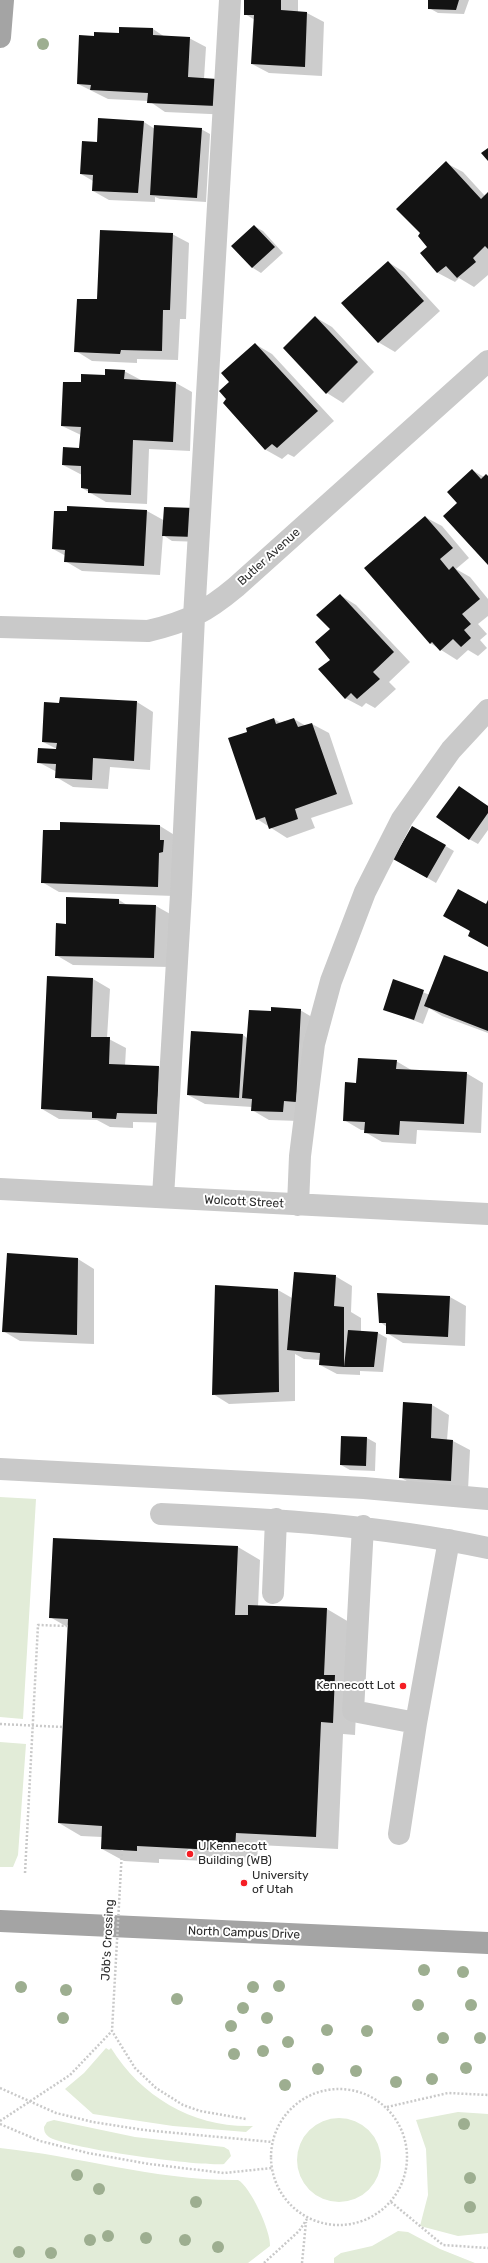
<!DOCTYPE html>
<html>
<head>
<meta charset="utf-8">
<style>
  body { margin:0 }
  canvas { display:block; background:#fff }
</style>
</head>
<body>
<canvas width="488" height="2263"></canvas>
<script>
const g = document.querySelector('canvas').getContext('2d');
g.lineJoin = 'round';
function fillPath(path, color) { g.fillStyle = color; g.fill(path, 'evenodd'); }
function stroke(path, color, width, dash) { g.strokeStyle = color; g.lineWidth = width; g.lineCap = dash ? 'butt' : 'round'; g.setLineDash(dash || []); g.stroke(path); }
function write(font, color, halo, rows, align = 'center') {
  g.font = font + ' Rubik,sans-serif'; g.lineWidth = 4; g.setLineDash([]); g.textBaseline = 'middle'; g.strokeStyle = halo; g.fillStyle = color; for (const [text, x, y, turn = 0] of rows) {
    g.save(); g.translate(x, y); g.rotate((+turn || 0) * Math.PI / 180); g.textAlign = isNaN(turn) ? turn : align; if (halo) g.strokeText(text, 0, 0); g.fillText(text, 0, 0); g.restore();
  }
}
const green = new Path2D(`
  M0,1497L36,1499L23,1719L0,1717Z
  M0,1742L26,1744L18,1855L13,1867H0Z
  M106,2048L109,2050L111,2048C142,2098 195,2128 253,2126L246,2132L173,2126L93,2114L65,2089L84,2073Z
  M458,2112L488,2114V2233L458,2236L420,2226L428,2195L426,2149L416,2120Z
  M297 2160a42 42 0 1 1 84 0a42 42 0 1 1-84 0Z
  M54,2120L135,2137L224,2147L229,2150L231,2156L224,2164C203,2167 65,2148 49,2137C45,2134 44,2131 44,2127L47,2122Z
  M0,2148C79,2156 157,2181 238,2180C250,2186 271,2231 270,2246L248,2263H0Z
  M398,2231L408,2232L440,2249L475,2263H334V2258L341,2253L372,2246Z`);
const shadow = new Path2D(`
  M245,0H298V12L307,13L324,22L322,76L269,73L252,64L255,20L245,14Z
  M429,0H469L464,14L438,13L429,8Z
  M153,29L165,37L189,38L206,47L204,79L232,115L165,112L149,101L108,99L78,84L95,37Z
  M99,119L144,122L155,129H201L210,134L206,202L160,199L155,197V202L109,200L93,191V181L81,174L98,143Z
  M446,163L463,172L485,196L488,193V275L474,287L459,278L455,282L438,273L421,253L429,247Z
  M254,226L263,231L283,253L261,273L253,268L232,246Z
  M172,234L189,243L186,319H180L178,360L137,359V363L92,361L76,351L98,300Z
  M388,262L404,272L440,311L395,352L378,342Z
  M315,317L332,327L374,372L343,403L327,393L284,348Z
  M255,344L272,354L334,421L294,457L288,454L282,459L266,450L224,403L228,399L230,382Z
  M124,371L141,380L176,383L192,392L190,451L149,449L147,504L106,502L82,488V475L63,465L80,449L81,435L62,426L82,384Z
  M472,470L484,477L488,476V563L458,503Z
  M147,511L203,542L172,541L163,535L160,575L82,571L65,561L66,556L53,549Z
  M425,517L442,526L469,558L456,569L470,577L488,599V616L478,624L487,634L480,640L487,648L478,656L468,650L457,660L430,643Z
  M340,595L356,605L410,662L389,682L396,689L375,708L366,703L362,707L345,698L332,660Z
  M137,702L153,712L150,770L110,767L108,789L73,787L56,777L57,772L38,762L59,750L43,742Z
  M274,719L281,723L294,719L306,726L312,724L329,733L353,804L311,818L315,828L287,838L257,819L248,733Z
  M459,787L488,806V830L478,844L469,839Z
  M160,826L176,836L174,896L59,892L42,882Z
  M413,827L454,851L436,883L395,859Z
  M119,900L127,905L156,906L172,915L170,967L73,965L56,955L67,925Z
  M488,973V1033L442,1016L429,1008L423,1024L384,1009L394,981L430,995Z
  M93,979L110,989L107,1038L126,1048L125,1066L159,1067L175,1077L173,1123L133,1122V1128L110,1127L97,1120L59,1119L42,1109Z
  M300,1010L317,1020L299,1121L269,1120L252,1110V1107L205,1104L188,1095L243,1035L247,1038L272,1012Z
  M396,1061L413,1071L466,1073L483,1083L481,1133L417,1130L416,1144L382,1142L365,1132V1130H361L344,1120L357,1084Z
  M78,1259L94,1269V1344L20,1341L3,1331Z
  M335,1276L352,1286L351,1312L361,1318V1332L378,1333L387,1338L383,1372L360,1371V1375L337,1374L320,1365V1360L304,1359L295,1354V1401L229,1404L213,1394L278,1290L292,1298Z
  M450,1297L466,1306L465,1346L403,1343L387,1333V1327L380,1322Z
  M404,1404L432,1405L449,1415L447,1440L453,1441L470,1450L468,1490L417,1487L400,1477Z
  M367,1438L376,1443L375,1471L350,1470L341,1465Z
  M238,1547L260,1560L258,1607L327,1609L349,1622L357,1689L355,1735L343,1734L338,1849L258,1845L257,1863L159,1859V1863L124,1861L102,1849V1837L81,1836L59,1823L69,1628L50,1617Z`);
const building = new Path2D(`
  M244,0H281V10L307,12L305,67L251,64L254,15H244Z
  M428,0H459L456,10L428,9Z
  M119,27L153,28V35L190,37L188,77L217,79L216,106L147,103L148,93L90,90L91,85L77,84L79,35L94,36V32L119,33Z
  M98,118L144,121L138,193L92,191L93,175L80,174L82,141L97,142Z
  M154,125L202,128L197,198L150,195Z
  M488,148V161L481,153Z
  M446,161L481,199L488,192V249L485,246L473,258L476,262L457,278L446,266L437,273L420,253L427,247L418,236L420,233L396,209Z
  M254,225L275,247L252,268L231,246Z
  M100,230L173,233L170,310H163L162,351L121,350L120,354L74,352L77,299H97Z
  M388,261L424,301L378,343L341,303Z
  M315,316L358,362L326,394L283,348Z
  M255,343L318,411L277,448L272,444L265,450L223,403L226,399L219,391L229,382L221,373Z
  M105,369L125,370L124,379L176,382L173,442L133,440L131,495L88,493V489L81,488V466L62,465L63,447L79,448L81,427L61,426L63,382H81V374L105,375Z
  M472,469L481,479L486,474L488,476V565L443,516L457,503L447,492Z
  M67,506L147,510L144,566L64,562L65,550L52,549L54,511H67Z
  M164,507L195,508V537L162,536Z
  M425,516L453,548L440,559L449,570L453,566L480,599L462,614L471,624L464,630L471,638L461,647L453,639L440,651L432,642L430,644L364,568Z
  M340,594L394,652L373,672L380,679L357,699L351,693L345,699L318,669L330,660L315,642L330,629L316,615Z
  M60,697L137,701L134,761L93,758L92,780L55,778L56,764L37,763L38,748L56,749L57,743L42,742L44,702L59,703Z
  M274,718L276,724L294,718L298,727L312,723L337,794L295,809L298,819L269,829L265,817L256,820L228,738L247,732L246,728Z
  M459,786L488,806V813L469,840L436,817Z
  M60,822L160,825V840H164L163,852L159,853L158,887L41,883L43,830H60Z
  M412,826L446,845L427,878L393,859Z
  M458,889L486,904L488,900V947L468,936L470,931L443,916Z
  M66,897L119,899V904L156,905L154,958L55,956L56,923L66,924Z
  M444,955L488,972V1031L424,1006Z
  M47,976L93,978L91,1037H110L109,1064L159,1066L157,1114L117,1113L116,1119L92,1118V1112L41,1109Z
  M393,979L424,990L414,1020L383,1010Z
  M271,1007L301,1009L296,1102L284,1101L283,1112L251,1111L252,1099L242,1098L249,1010L271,1011Z
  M191,1031L243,1034L239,1098L187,1095Z
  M358,1058L397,1060L396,1069L467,1072L464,1124L400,1121L399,1135L364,1133L365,1122L343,1121L345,1082L356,1083Z
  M7,1253L78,1258L77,1335L2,1332Z
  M294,1272L336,1275L334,1306L344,1307V1367L348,1330L378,1332L374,1367H344L319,1365L320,1353L287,1350Z
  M215,1285L278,1289L279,1392L212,1395Z
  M377,1293L450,1296L448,1337L386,1334V1323H379Z
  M403,1402L432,1404L431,1438L453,1440L451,1481L399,1478Z
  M341,1436L367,1437L366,1466L340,1465Z
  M53,1538L238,1546L235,1615H248V1605L327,1608L324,1675H335L333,1723L321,1722L316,1837L236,1833L235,1851L137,1846V1851L101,1849L102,1826L58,1823L68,1619L49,1618Z`);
const path = new Path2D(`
  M0,1724L63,1727
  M25,1873L38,1625L68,1626
  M0,2088L56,2113L93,2122L144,2130L272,2142
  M271 2157a68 68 0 1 1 136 0a68 68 0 1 1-136 0Z
  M387,2107L448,2093L488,2095
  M0,2121L70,2075L112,2031
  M0,2124L40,2141L88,2153L149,2164L224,2173L272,2168
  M391,2202L443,2245L488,2248
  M264,2263L299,2231L307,2219
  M302,2263L306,2222`);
const minor = new Path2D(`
  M0,627L148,631C187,622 206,612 236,587L488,361
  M0,1189L488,1214
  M163,1197L181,894L194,617L230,0
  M298,1205L300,1156L314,1044L331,981L365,892L402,819L451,750L488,710
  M0,1469L364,1488L488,1499
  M161,1514C271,1519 380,1525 488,1548
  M363,1526L353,1711L416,1723
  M273,1593L276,1519
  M399,1834L416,1723L449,1540`);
const major = new Path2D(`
  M0,37L3,0
  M0,1921L488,1943`);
const pathBridge = new Path2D(`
  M122,1850L112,2031L135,2068L156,2088L183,2105L200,2111L246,2119`);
const trees = [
  [43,44],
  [424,1970],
  [463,1972],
  [279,1986],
  [21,1987],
  [253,1987],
  [66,1990],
  [177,1999],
  [418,2005],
  [471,2005],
  [243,2008],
  [63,2018],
  [267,2018],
  [231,2026],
  [327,2030],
  [367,2031],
  [443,2038],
  [480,2038],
  [288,2042],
  [263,2051],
  [234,2054],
  [466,2068],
  [318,2069],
  [356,2071],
  [432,2079],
  [396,2082],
  [285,2085],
  [464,2124],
  [77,2175],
  [470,2178],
  [99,2189],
  [196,2202],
  [470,2207],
  [108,2236],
  [146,2238],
  [90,2240],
  [185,2240],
  [218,2247],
  [19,2252],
  [51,2253]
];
const markers = [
  [403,1686,4,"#f51d24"],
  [190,1854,4,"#f51d24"],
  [244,1883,4,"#f51d24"]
];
const streetNames = [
  ["Butler Avenue",269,557,-42],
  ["Wolcott Street",244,1202,3],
  ["North Campus Drive",244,1933,2],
  ["Jōb's Crossing",108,1940,-87]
];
const poiNames = [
  ["Kennecott Lot",395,1686,"right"],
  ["U Kennecott",198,1847],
  ["Building (WB)",198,1861],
  ["University",252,1876],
  ["of Utah",252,1890]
];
fillPath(green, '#e2ecd8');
fillPath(shadow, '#0003');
fillPath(building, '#131313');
stroke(path, '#c9c9c9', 2.5, [2, 2]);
stroke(minor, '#c9c9c9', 22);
stroke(major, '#a4a4a4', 22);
stroke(pathBridge, '#c9c9c9', 2.5, [2, 2]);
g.fillStyle = '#9dae90';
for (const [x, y] of trees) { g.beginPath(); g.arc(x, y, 6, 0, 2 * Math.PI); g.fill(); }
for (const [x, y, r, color] of markers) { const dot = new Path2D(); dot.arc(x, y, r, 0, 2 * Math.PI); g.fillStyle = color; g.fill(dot); stroke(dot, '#fff', 1.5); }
write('12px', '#2c2c2c', '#fff', streetNames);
write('12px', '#2c2c2c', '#fff', poiNames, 'left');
</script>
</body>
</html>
